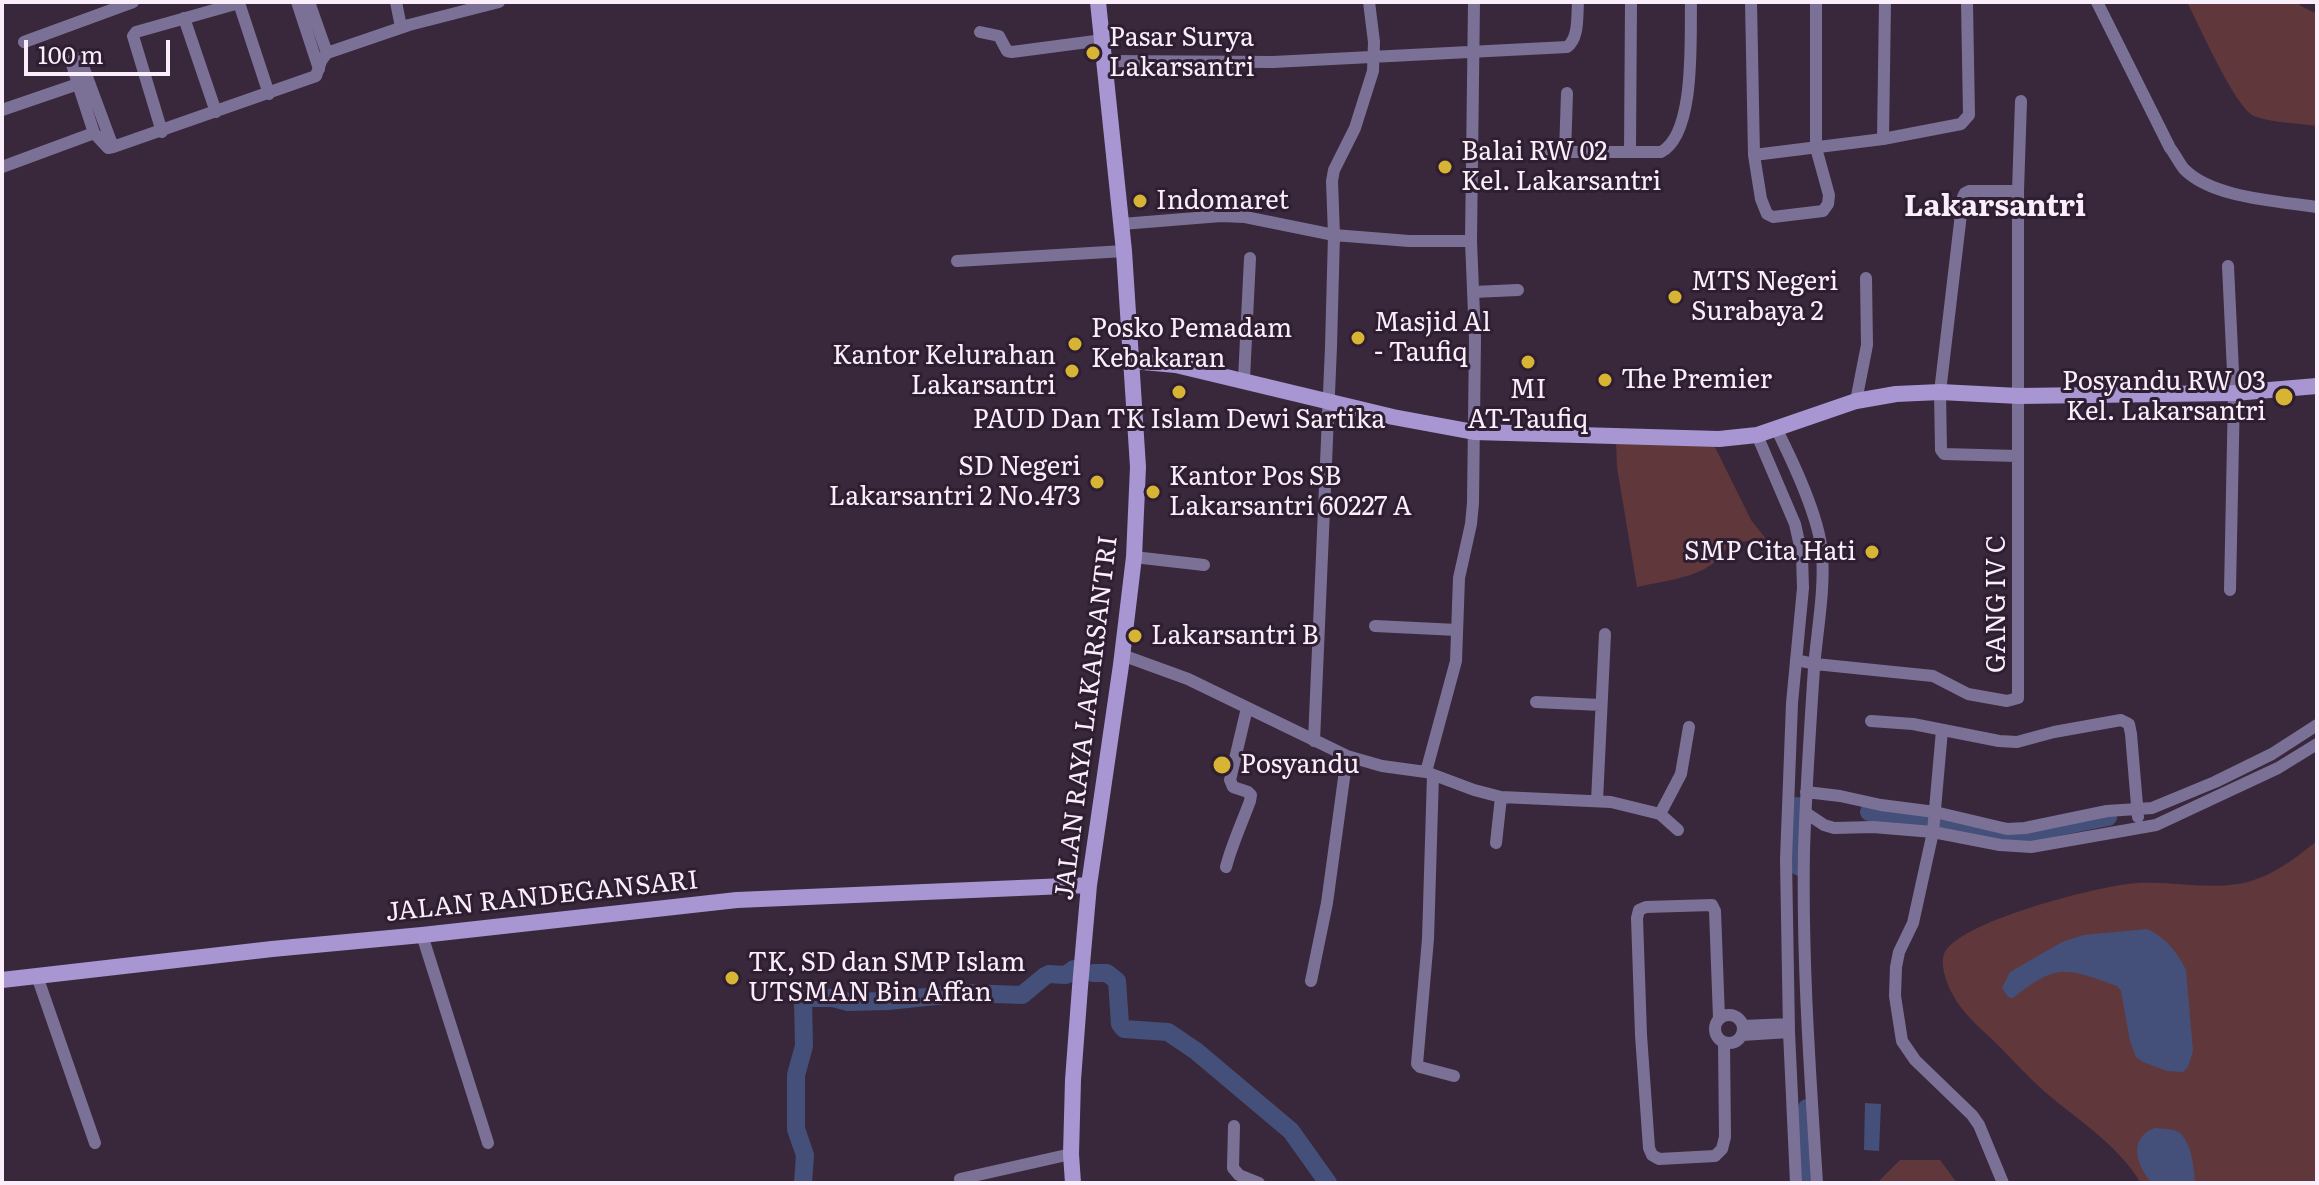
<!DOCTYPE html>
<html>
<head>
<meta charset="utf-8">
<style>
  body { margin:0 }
  #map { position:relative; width:2319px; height:1185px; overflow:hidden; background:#39283b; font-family:Literata,serif }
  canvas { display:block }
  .frame { position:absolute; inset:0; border:4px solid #f9eefa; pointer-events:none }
  .scale { position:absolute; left:24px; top:40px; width:146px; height:36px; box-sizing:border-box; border:4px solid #f9eefa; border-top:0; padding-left:10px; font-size:24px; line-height:28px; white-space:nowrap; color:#f9eefa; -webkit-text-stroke:6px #2f1e31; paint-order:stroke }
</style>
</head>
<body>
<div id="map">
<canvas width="2319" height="1185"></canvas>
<div class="frame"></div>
<div class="scale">100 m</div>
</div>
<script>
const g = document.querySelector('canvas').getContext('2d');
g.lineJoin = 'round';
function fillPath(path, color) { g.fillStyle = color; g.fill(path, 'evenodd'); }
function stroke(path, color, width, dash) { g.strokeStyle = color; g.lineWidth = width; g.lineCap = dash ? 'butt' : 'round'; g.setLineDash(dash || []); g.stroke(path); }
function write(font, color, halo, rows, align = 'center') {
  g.font = font + ' Literata,serif'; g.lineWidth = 6; g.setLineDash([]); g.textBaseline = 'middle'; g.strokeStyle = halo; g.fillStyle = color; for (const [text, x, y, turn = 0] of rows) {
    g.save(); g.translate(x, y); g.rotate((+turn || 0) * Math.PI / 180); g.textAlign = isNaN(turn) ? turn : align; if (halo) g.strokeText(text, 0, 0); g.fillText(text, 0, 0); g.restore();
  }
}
const green = new Path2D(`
  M2187,2H2297L2301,6L2317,14V126C2299,123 2271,123 2254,116C2235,107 2199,25 2187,2Z
  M1616,441L1713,443L1751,520L1766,539L1729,543C1714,578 1670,579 1637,587L1617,467Z
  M2317,841V1183H2141C2116,1143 2080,1122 2045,1092C2028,1077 2013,1060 1997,1044C1982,1030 1962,1013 1953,995C1947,984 1940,966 1944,954C1957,922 2093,888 2128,884C2164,879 2202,890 2238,884C2269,879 2293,860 2317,841Z
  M1900,1160H1940L1957,1183H1877Z`);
const water = new Path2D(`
  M2147,929C2163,935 2179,954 2186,970L2193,1051L2188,1067L2183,1072L2167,1071L2143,1062L2136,1057L2130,1041L2121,991L2117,986C2066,968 2058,962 2013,998L2008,997L2002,988L2010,972L2062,942L2084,935Z
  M1865,1103L1881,1104L1879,1151L1864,1150Z
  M2155,1128C2162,1129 2174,1128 2180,1133C2192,1144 2194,1168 2195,1183H2152C2137,1167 2127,1138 2155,1128Z`);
const river = new Path2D(`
  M1797,806L1799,867
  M1869,812L1922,820
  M1946,824L2023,834L2108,817
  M1093,973H1107L1117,981L1120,1024L1124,1029L1168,1032L1196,1051L1291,1131L1328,1183
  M1807,1108L1809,1183
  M803,1183L805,1155L796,1129V1075L804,1046L803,1000L808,998H833L848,1002L888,1001L964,993L1022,995L1045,976L1049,974L1066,975L1074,969H1082`);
const street = new Path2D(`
  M297,2L319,69
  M309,2L327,53
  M396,2L401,27
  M1751,2L1754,155L1883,139L1961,124L1969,115L1967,2
  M2097,2L2170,148C2175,154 2179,163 2184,169C2212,198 2278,201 2317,207
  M184,18L216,112
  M980,32L999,36L1007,51L1012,52L1103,40
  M24,42L133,2
  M1106,61L1273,62L1567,47C1579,39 1577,16 1578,2
  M78,84L71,61L80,58L113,147
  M2,110L78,84L94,133L108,148L113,147L316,76L321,61L327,53L409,25L499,2
  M162,132L133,36L136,32L239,3L269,94
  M1883,139L1885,2
  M1630,151L1631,2
  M1539,152H1661C1696,134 1690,37 1691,2
  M1565,153L1567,93
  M1754,155L1761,199L1767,214L1773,217L1823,211L1828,204L1829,195L1816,148V2
  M2,167L94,133
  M1122,224L1221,216L1245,217L1334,235L1409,241H1471
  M957,261L1124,251
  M2228,266L2234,393L2230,590
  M1473,292L1518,290
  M1244,379L1250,258
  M1856,401L1867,345L1866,278
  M1776,428C1793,462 1819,516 1822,553C1825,591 1817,630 1814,668C1810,728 1806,789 1804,850C1802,961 1810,1072 1817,1183
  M1757,435L1795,524L1802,555L1803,588L1792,703L1786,859L1789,1032L1796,1183
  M2017,456L1944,454L1941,450L1940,392L1963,197L1965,193L1969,191H2018
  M1134,557L1204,565
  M1375,626L1457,630
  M1122,655L1188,679L1347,756L1382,766L1426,772L1474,790L1501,797L1611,802L1660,814L1678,830
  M1796,660L1815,664L1933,676L1968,694L2007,701L2018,698V191L2021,101
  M1536,702L1601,705
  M1871,721L1913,724L1999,741L2017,742L2054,732L2121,720L2129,724L2131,734L2138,817
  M1942,730L1933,832L1913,923L1899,952L1896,967L1895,996L1902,1041L1915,1060L1972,1115L1979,1125L2003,1183
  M1314,741L1331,347L1334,235L1332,181L1334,170L1355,128L1373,71L1374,42L1369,2
  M1426,772L1456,661L1459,578L1471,524L1473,503L1475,338L1471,241L1474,2
  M1433,775L1428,939L1417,1064L1420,1067L1454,1076
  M1806,792L1840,796L1881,805L1935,812L2007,829L2025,828L2107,811L2152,808L2215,782L2272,754L2317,725
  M1597,801L1605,634
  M1806,813L1824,825L1834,828L1873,827L1933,832L2000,845L2031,847L2156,825L2278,768L2317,744
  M1660,814L1681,774L1689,727
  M1496,843L1501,797
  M1226,867C1232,844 1242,823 1250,801L1251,795L1248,792L1233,787L1230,780L1247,708
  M422,935L488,1143
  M37,976L95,1143
  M1311,981L1327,903L1347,756
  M1715 1029a14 14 0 1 1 28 0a14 14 0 1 1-28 0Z
  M1719,1018L1715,911L1712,905L1646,907L1639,910L1637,918L1641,1035L1649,1148L1652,1155L1659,1159L1715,1156L1722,1149L1725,1137L1724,1043
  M1743,1026L1789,1024
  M1742,1035L1789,1032
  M1234,1126L1233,1168L1239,1175L1259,1183
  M960,1179L1071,1154`);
const secondary = new Path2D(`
  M1132,361L1176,365L1393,417L1474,432L1719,439L1757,435L1856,401L1896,394L1940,392L2019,396L2234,393L2317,386
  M2,980L272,949L422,935L737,900L1089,885
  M1073,1183L1071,1154L1073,1080L1080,987L1089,885L1121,665L1134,557L1138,467L1124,251L1098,2`);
const markers = [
  [1093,53,8,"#d7b434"],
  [1445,167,8,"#d7b434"],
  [1140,201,8,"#d7b434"],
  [1675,297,8,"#d7b434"],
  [1358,338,8,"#d7b434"],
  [1075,344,8,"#d7b434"],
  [1528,362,8,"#d7b434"],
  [1072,371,8,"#d7b434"],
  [1605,380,8,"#d7b434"],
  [1179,392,8,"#d7b434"],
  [2284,397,10,"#d7b434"],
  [1097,482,8,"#d7b434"],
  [1153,492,8,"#d7b434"],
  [1872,552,8,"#d7b434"],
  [1135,636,8,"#d7b434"],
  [1222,765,10,"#d7b434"],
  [732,978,8,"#d7b434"]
];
const poiNames = [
  ["Pasar Surya",1109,38],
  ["Lakarsantri",1109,68],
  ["Balai RW 02",1461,152],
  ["Kel. Lakarsantri",1461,182],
  ["Indomaret",1156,201],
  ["MTS Negeri",1691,282],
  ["Surabaya 2",1691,312],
  ["Masjid Al",1374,323],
  ["- Taufiq",1374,353],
  ["Posko Pemadam",1091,329],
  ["Kebakaran",1091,359],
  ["Kantor Kelurahan",1056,356,"right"],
  ["Lakarsantri",1056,386,"right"],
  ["The Premier",1621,380],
  ["Posyandu RW 03",2266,382,"right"],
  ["Kel. Lakarsantri",2266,412,"right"],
  ["MI",1528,390,"center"],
  ["AT-Taufiq",1528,420,"center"],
  ["PAUD Dan TK Islam Dewi Sartika",1179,420,"center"],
  ["SD Negeri",1081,467,"right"],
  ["Lakarsantri 2 No.473",1081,497,"right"],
  ["Kantor Pos SB",1169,477],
  ["Lakarsantri 60227 A",1169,507],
  ["SMP Cita Hati",1856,552,"right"],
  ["Lakarsantri B",1151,636],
  ["Posyandu",1240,765],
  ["TK, SD dan SMP Islam",748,963],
  ["UTSMAN Bin Affan",748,993]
];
const streetNames = [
  ["GANG IV C",1997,604,-90],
  ["JALAN RAYA LAKARSANTRI",1087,718,-83],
  ["JALAN RANDEGANSARI",542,897,-6]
];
const quarterNames = [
  ["Lakarsantri",1995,207]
];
fillPath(green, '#60383b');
fillPath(water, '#445079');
stroke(river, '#445079', 18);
stroke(street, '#7b7197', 12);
stroke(secondary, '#a796d2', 16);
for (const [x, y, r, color] of markers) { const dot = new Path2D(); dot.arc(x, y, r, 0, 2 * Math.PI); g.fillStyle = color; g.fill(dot); stroke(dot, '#2f1e31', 3); }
write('26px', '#f9eefa', '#2f1e31', poiNames, 'left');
write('26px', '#f9eefa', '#2f1e31', streetNames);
write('bold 30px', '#f9eefa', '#2f1e31', quarterNames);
</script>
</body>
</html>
